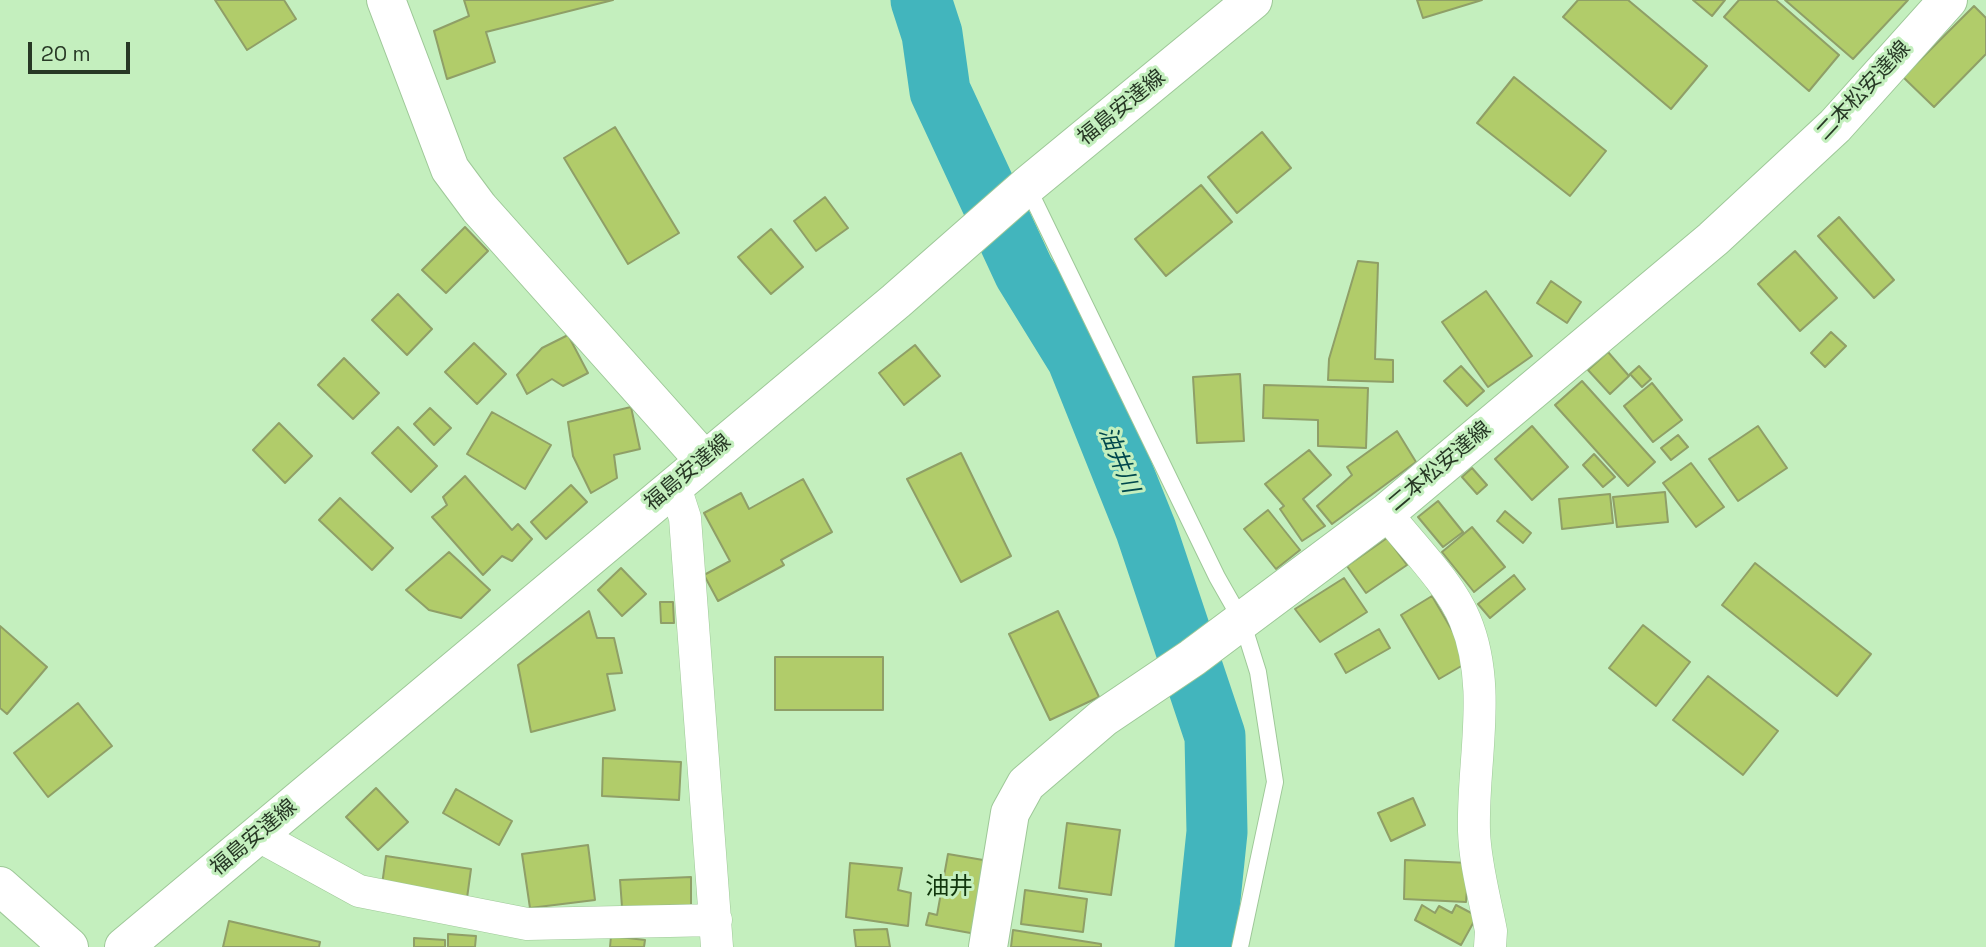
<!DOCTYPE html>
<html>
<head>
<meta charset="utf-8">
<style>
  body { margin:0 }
  #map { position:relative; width:1986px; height:947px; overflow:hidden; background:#c4efbe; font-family:"Space Grotesk",sans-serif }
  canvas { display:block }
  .scale { position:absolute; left:28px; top:42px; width:102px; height:32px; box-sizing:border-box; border:4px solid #273825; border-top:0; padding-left:9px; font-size:21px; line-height:24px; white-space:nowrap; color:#273825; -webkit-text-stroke:5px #c4efbe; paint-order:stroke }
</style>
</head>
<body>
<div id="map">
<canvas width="1986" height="947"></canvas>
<div class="scale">20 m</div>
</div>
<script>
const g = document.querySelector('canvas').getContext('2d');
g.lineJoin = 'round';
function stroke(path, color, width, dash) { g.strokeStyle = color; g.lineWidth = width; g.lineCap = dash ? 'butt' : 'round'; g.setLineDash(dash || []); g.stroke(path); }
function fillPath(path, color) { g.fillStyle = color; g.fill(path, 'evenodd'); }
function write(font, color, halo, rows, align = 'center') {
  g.font = font + ' "Space Grotesk","Noto Sans JP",sans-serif'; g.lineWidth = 6; g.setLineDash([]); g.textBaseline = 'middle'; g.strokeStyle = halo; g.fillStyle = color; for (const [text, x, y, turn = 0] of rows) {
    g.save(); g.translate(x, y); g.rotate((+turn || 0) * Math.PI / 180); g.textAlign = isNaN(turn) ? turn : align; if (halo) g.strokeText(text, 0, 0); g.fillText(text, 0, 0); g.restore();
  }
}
const river = new Path2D(`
  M921,0L932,34L940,91L1024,272L1077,358L1146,530L1215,736L1217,832L1205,947`);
const building = new Path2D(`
  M215,0H284L296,19L247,50Z
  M464,0H613L486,32L495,62L447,79L434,31L469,16Z
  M1417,0H1482L1423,18Z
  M1578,0H1628L1707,66L1671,109L1563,17Z
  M1693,0H1725L1712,16Z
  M1739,0H1776L1839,55L1809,91L1724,17Z
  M1785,0H1908L1853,59Z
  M1974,6L1986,18V54L1934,107L1903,77Z
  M1514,77L1606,151L1570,196L1477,123Z
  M615,127L679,233L628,264L564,158Z
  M1262,132L1291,168L1237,213L1208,177Z
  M1201,185L1232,222L1166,276L1135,239Z
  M825,197L848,228L816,251L794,221Z
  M1839,217L1894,280L1874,298L1818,236Z
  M465,227L488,251L446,293L422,270Z
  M771,229L803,267L771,294L738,257Z
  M1795,251L1837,298L1800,331L1758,284Z
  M1358,261L1378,263L1375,359L1393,360V382L1328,380L1329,359Z
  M1551,281L1581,302L1567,323L1537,303Z
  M1486,291L1532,356L1488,387L1442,322Z
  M398,294L432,329L407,355L372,320Z
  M1831,332L1846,346L1825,367L1811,353Z
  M568,335L588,373L563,386L552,379L527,394L517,375L542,348Z
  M474,343L506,374L477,404L445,372Z
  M915,345L940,376L904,405L879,373Z
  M1608,352L1629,376L1610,394L1588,370Z
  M344,358L379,393L353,419L318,385Z
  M1461,366L1484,391L1467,406L1444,381Z
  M1639,366L1651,379L1642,387L1630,374Z
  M1240,374L1244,441L1197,443L1193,377Z
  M1582,381L1655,462L1628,486L1555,405Z
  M1652,383L1682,420L1653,442L1624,406Z
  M1264,385L1368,388L1366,448L1318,446V420L1263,418Z
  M631,407L640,449L614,455L617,478L591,493L573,456L568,422Z
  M430,408L451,428L434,445L414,424Z
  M492,412L551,445L525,489L467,454Z
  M279,423L312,456L285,483L253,450Z
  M1532,426L1568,467L1532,500L1495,459Z
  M1758,426L1787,468L1738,501L1709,459Z
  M398,427L437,466L411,492L372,453Z
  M1397,431L1416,462L1332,524L1317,506L1352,475L1347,467Z
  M1678,435L1688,447L1671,460L1661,448Z
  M1309,450L1331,475L1303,499L1325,526L1302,541L1280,509L1284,506L1265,484Z
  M961,453L1011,556L961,582L907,479Z
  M1594,454L1615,477L1603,487L1583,465Z
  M1691,463L1724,507L1696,527L1663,483Z
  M1472,468L1487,485L1477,494L1462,477Z
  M465,476L512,530L518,524L532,539L512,561L502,556L483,575L432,517L447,505L443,497Z
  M803,479L832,532L781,560L784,565L718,601L704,575L730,561L704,513L741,493L749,509Z
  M571,485L587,502L546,539L531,522Z
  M1665,492L1668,522L1617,527L1613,497Z
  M1610,494L1613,523L1562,529L1559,499Z
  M340,498L393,548L372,570L319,520Z
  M1438,501L1463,532L1443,547L1418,517Z
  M1268,510L1300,550L1276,569L1244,529Z
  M1505,511L1531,533L1523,543L1497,521Z
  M1472,527L1505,567L1474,592L1442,552Z
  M1387,538L1407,565L1366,593L1347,566Z
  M449,552L490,590L461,618L429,610L406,590Z
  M1755,563L1871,654L1837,696L1722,605Z
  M621,568L646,594L622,616L598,590Z
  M1514,575L1525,589L1490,618L1478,604Z
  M1344,578L1367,612L1320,642L1295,609Z
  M1432,596L1470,661L1439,679L1401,615Z
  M660,602H673L674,623H661Z
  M589,611L597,638H614L622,673L607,674L615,710L531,732L518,665Z
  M1058,611L1099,697L1050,720L1009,634Z
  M1643,625L1690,662L1656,706L1609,668Z
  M0,626L47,667L7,714L0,708Z
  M1379,629L1390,648L1346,673L1335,654Z
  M775,657H883V710H775Z
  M1708,676L1778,731L1743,775L1673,720Z
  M78,703L112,746L48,797L14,753Z
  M603,758L681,762L679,800L602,796Z
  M376,788L408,822L378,850L346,817Z
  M456,789L512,821L499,845L443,813Z
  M1413,798L1425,825L1391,841L1378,813Z
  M1067,823L1120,830L1111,895L1059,888Z
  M588,845L595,900L530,908L522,854Z
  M948,854L989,861L976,934L926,925L929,913L937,915Z
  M386,856L471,869L467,898L382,885Z
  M1405,860L1469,863L1466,902L1404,899Z
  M850,863L902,868L898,890L911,893L908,926L846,917Z
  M691,877V905L622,907L620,880Z
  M1025,890L1087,899L1083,932L1021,924Z
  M1422,905L1435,913L1439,906L1452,913L1456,905L1477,916L1461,945L1415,920Z
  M229,921L320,942L319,947H223Z
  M887,929L890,947H856L854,930Z
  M1013,930L1101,944V947H1011Z
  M448,934L476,936L475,947H448Z
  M611,936L645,940L644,947H610Z
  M414,938L445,940V947H414Z`);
const lane = new Path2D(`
  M1027,186L1217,577L1242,621L1258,672L1275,782L1240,947`);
const street = new Path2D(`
  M674,484L685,518L717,947
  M1386,513C1411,545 1450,583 1465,620C1493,687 1472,761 1474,831C1475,864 1485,899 1491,931L1490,947
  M257,835L359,891L527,924L716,920`);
const secondary = new Path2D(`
  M386,0L450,169L479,208L704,460
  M0,886L69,947
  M124,947L896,301L1027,186L1253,0
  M988,947L1010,813L1026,784L1103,718L1192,658L1386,513L1713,239L1835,126L1948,0`);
const streetNames = [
  ["二本松安達線",1864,91,-47],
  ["福島安達線",1122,108,-39],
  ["二本松安達線",1440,467,-40],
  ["福島安達線",688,473,-40],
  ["福島安達線",254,838,-40]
];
const waterNames = [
  ["油井川",1118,460,68]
];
const quarterNames = [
  ["油井",949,887]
];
stroke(river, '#42b5bd', 61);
fillPath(building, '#b1cc6a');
stroke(building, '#8f9f67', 2);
stroke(lane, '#9ec898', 18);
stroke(street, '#9ec898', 33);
stroke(secondary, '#9ec898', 40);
stroke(lane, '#fff', 16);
stroke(street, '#fff', 32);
stroke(secondary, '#fff', 38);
write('21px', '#273825', '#c4efbe', streetNames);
write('italic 23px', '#00484d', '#c4efbe', waterNames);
write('24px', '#11360d', '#c4efbe', quarterNames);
</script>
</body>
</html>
